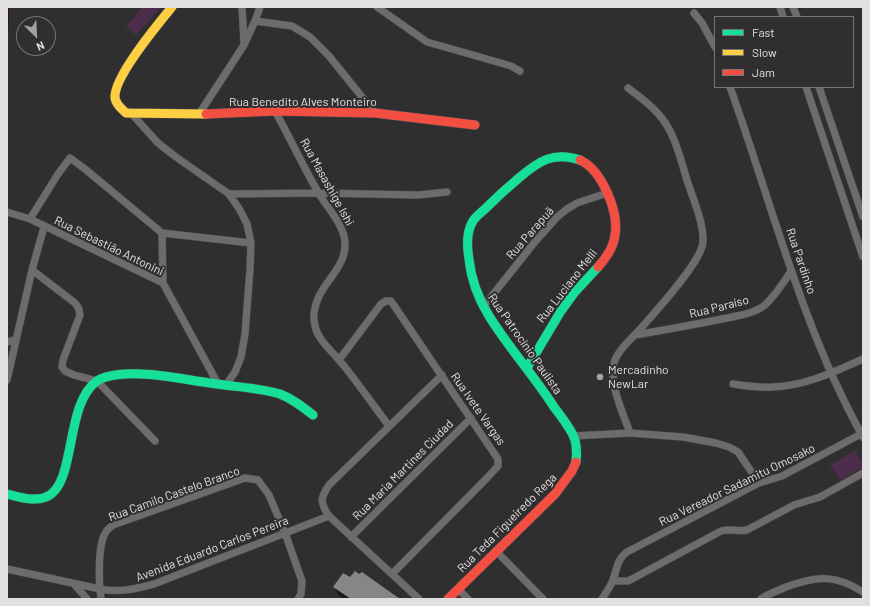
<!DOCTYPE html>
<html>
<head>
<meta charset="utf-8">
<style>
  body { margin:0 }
  #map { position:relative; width:870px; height:606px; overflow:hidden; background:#302f30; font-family:Barlow,sans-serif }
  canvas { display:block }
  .frame { position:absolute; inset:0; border:8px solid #e1dfe1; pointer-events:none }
  .legend { position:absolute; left:714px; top:16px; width:140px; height:72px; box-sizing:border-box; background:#312e30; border:1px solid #777577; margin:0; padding:5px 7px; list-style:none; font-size:12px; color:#e1dfe1 }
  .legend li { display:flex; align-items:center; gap:8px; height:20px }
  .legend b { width:20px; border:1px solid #777577 }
  .north { position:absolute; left:16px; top:16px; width:40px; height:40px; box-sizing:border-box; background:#312e30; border:1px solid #777577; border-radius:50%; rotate:156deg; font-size:11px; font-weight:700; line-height:16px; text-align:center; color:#e1dfe1 }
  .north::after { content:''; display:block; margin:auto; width:14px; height:18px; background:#a3a1a3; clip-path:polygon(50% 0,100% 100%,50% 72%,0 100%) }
</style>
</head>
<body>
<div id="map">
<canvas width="870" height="606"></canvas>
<div class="frame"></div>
<ul class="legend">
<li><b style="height:5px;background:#16e098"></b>Fast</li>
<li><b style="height:5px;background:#ffcf43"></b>Slow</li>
<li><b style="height:5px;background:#f24e42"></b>Jam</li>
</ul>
<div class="north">N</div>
</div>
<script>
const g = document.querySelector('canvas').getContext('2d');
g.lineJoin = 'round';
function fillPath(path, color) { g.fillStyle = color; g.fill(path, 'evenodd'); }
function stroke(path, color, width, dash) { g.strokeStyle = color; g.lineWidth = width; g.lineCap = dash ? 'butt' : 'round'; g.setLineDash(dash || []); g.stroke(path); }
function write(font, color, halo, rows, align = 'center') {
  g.font = font + ' Barlow,sans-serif'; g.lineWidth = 4; g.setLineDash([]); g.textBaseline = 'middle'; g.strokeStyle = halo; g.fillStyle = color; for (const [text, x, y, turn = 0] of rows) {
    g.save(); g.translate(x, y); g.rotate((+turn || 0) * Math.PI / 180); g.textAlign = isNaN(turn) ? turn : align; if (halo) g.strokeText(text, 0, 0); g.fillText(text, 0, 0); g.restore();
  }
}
const green = new Path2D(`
  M143,7H161L136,35L126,26Z
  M855,451L863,464V467L840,480L830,465Z`);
const shadow = new Path2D(`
  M334,587L396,599H344L339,596Z`);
const stream = new Path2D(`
  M7,37L8,7`);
const building = new Path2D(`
  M355,571L359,574L362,572L400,599H351L333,587L343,573L350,577Z`);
const street = new Path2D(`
  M242,7L244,43
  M377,7L427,42L473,55L511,66L520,71
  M780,7L783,17
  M793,7L797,17
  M694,13L702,23L715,47
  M255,21L260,7
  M730,87C772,204 802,328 863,437
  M806,87L863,257
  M819,87L863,217
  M628,88C641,98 655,108 664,121C676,138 681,161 687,180C693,199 704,223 703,242C702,261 656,311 642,327C633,338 620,347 615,360C607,380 623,413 630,433
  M275,111C290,138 303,166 318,192C327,208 344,224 345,243C346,265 328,278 319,296C315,305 312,316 315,326C318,340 331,350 339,360C357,381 372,404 389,426
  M130,112L158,143L176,157L229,194L240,210L247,224L251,243L250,269L245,334L241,357L235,372L226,385
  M199,114L244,45L255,21L292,26L310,37L329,56L375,113
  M229,194L319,193L418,195L447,192
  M7,212L30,219L163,283L218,384
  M30,219L58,174L70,158L85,169L162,233L163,283
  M162,233L251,243
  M32,270L75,303L79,309L80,315L63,360L62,367L65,371L74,375L97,381L155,441
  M483,307L534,243L557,217L567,209L577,203L607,193
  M635,335C664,330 693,325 722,319C736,316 754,314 765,305C776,295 784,282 791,271
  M7,342L15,340
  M339,360L381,304L386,301H391L498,459V466L486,479L392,574
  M7,380L32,270L44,227
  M733,384C746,386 759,388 772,387C805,386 834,372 863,359
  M573,436L630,433L683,437L716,443L729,447L738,452L759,483
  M351,537L471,418
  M496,551L543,599
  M7,569L100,589C119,593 135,589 154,584L329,516
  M613,581H628L632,579L721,531C731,528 737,532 747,530L794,505L820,497L863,473
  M74,584L87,599
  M458,589L468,599
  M101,599C99,584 97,545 106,532C107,529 111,527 113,525L245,478L258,480L269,495L285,533L302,581L301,594L298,599
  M419,599L329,516C320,503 320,498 329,485L442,375
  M602,599C606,593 610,587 613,580C617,569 617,559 627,552L759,483L782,476L861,434
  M761,599C769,593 778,591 786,587C817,576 835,574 863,592`);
const fast = new Path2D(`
  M527,368L561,311L574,293L598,267
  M576,462C577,453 577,443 573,435C568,425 561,416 554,407C534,376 509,348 489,316C478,298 471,280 469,259C467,247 466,232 473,221C476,216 482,212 486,208C497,197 508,187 520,177C539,161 554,151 580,160
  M7,494C18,497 35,502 46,497C77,485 64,404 97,381C107,374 130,373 142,374C167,375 192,381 217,384C237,387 260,388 280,394C293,399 303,407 313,415`);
const slow = new Path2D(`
  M172,7C158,24 113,78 115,98C116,105 122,109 126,113L206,114`);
const jam = new Path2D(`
  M206,114L275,111L375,113L475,125
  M580,160C602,170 619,212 615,235C614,247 606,258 598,267
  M448,599L555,494L572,471L576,462`);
const markers = [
  [600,377,4,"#a3a1a3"]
];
const streetNames = [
  ["Rua Benedito Alves Monteiro",303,102],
  ["Rua Masashige Ishi",327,182,61],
  ["Rua Parapuã",530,233,-49],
  ["Rua Sebastião Antonini",109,246,26],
  ["Rua Pardinho",801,261,71],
  ["Rua Luciano Melli",567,286,-52],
  ["Rua Paraíso",719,307,-14],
  ["Rua Patrocínio Paulista",525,344,55],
  ["Rua Ivete Vargas",478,409,55],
  ["Rua Maria Martines Ciudad",403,470,-45],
  ["Rua Vereador Sadamitu Omosako",737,485,-26],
  ["Rua Camilo Castelo Branco",174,494,-20],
  ["Rua Teda Figueiredo Rega",507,523,-45],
  ["Avenida Eduardo Carlos Pereira",212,549,-21]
];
const poiNames = [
  ["Mercadinho",608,370],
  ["NewLar",608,384]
];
fillPath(green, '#4d2d4b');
fillPath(shadow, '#0007');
stroke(stream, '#2d042c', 2);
fillPath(building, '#878587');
stroke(street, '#4d4c4d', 8);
stroke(fast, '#4d4c4d', 10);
stroke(slow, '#4d4c4d', 10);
stroke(jam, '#4d4c4d', 10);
stroke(street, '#6d6b6c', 7);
stroke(fast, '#16e098', 9);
stroke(slow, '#ffcf43', 9);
stroke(jam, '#f24e42', 9);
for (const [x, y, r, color] of markers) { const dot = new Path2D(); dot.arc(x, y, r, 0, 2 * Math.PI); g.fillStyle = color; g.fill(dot); stroke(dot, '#312e30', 1.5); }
write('12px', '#e1dfe1', '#312e30', streetNames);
write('12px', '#e1dfe1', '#312e30', poiNames, 'left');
</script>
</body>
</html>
